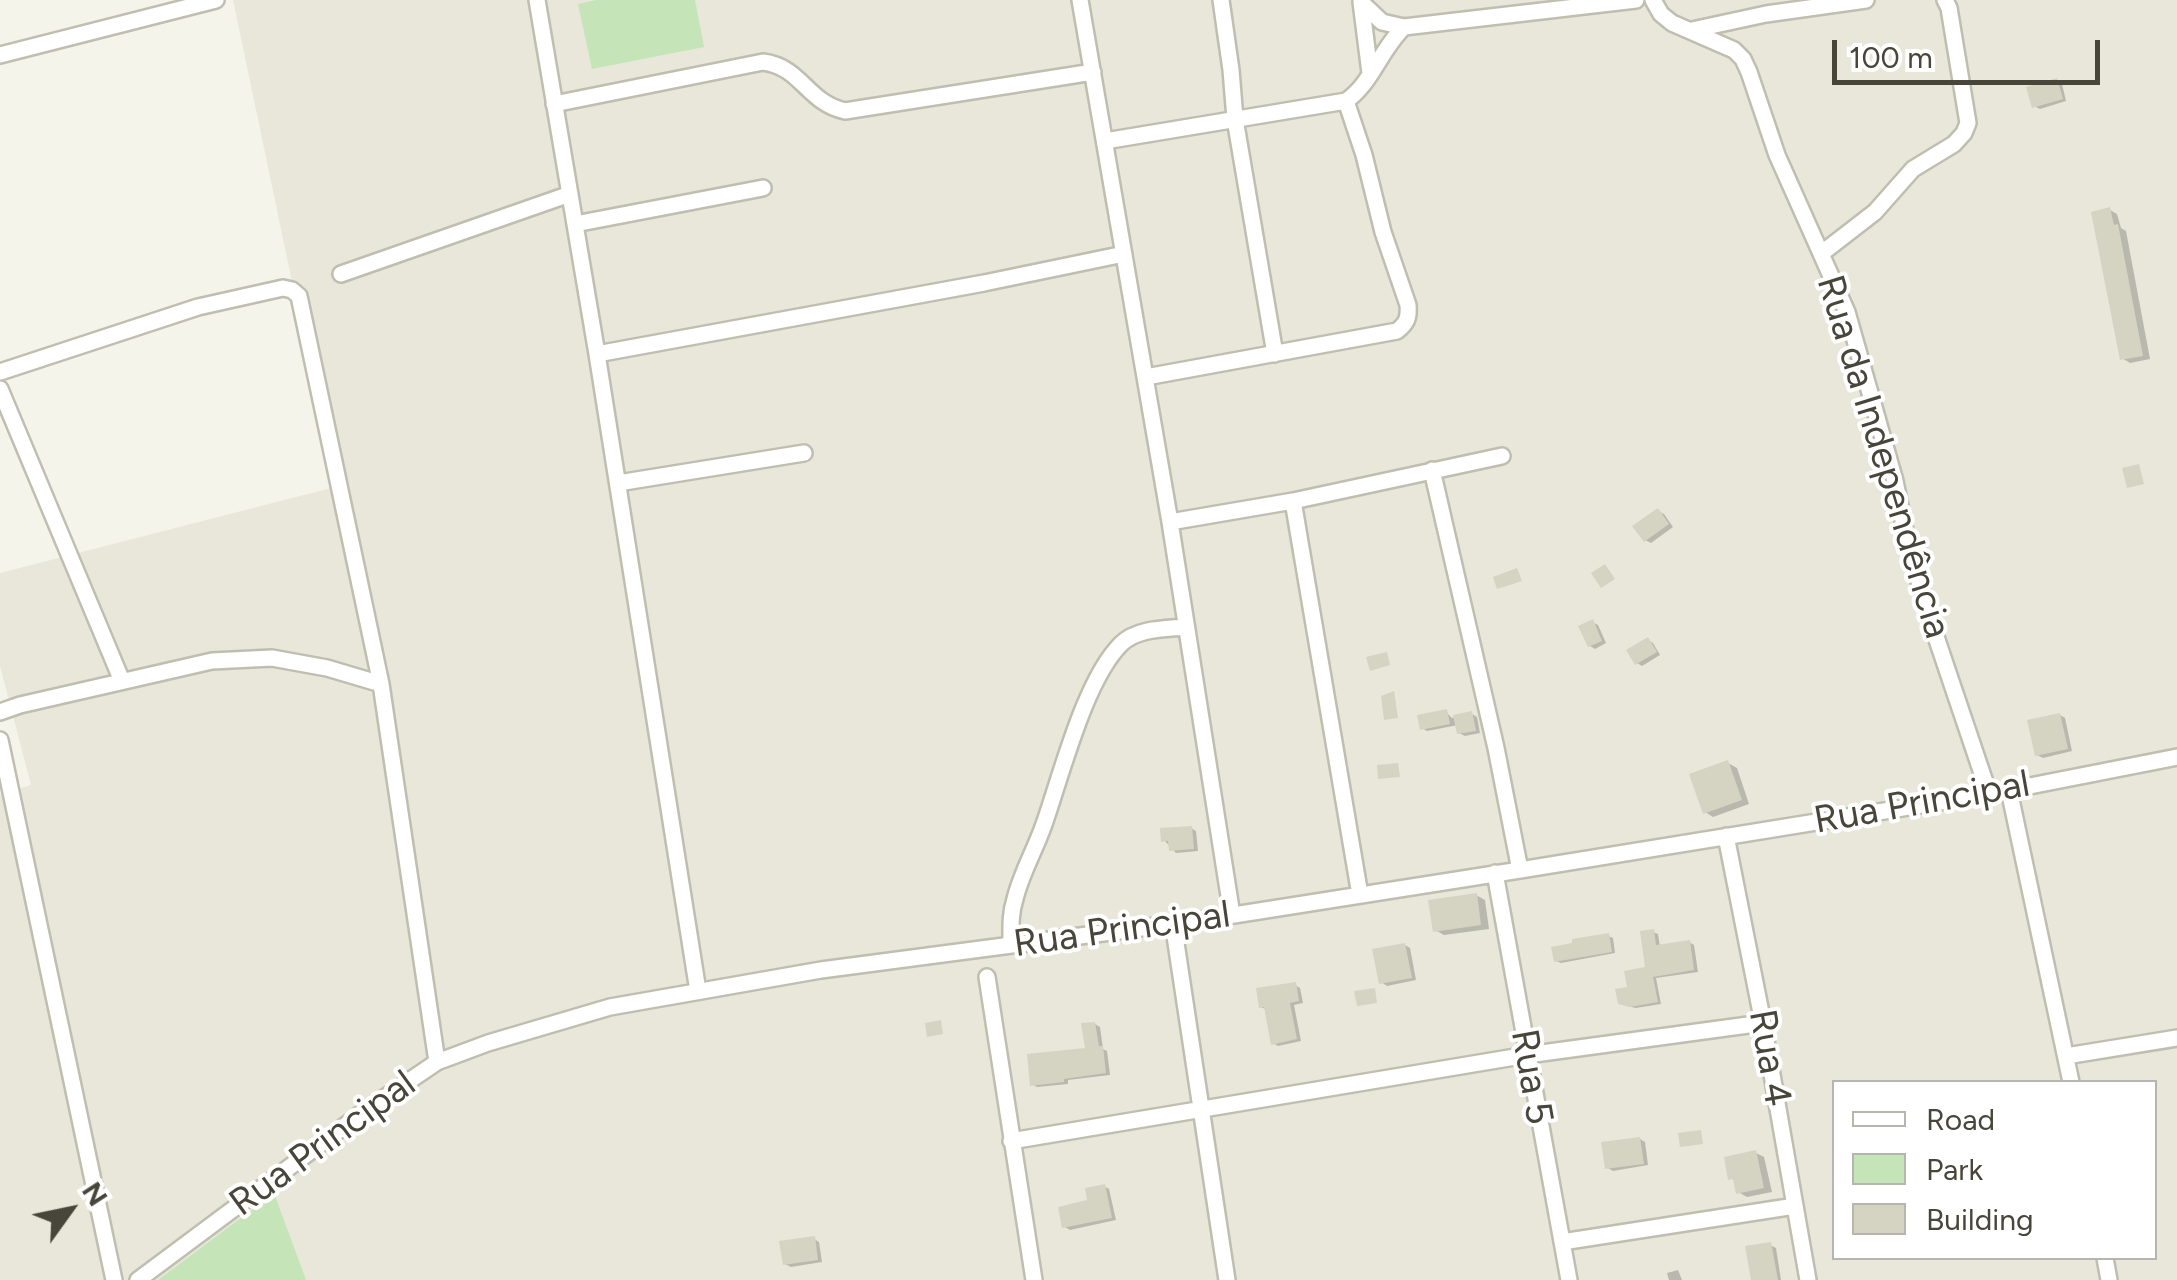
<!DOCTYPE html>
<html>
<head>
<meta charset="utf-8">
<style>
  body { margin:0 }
  #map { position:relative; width:2177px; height:1280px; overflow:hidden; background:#f4f4eb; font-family:Figtree,sans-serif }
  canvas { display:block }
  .legend { position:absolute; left:1832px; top:1080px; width:325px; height:180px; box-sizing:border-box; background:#fff; border:2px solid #b6b5b0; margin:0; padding:12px 18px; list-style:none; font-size:30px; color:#48463a }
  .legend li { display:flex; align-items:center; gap:20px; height:50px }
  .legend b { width:50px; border:2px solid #b6b5b0 }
  .north { position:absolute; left:20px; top:1160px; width:100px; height:100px; -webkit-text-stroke:8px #fff; paint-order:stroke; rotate:57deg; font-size:28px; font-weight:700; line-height:40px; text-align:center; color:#48463a }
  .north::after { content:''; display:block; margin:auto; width:35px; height:45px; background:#48463a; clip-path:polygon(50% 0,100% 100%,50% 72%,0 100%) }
  .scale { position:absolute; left:1832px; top:40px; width:268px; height:45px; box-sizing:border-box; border:5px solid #48463a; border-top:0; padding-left:12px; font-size:30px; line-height:35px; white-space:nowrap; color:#48463a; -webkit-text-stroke:8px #fff; paint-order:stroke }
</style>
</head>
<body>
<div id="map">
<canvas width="2177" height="1280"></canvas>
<ul class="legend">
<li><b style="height:12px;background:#fff"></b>Road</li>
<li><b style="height:28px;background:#c5e5b8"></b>Park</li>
<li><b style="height:28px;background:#d5d3c2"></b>Building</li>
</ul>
<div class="north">N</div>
<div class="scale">100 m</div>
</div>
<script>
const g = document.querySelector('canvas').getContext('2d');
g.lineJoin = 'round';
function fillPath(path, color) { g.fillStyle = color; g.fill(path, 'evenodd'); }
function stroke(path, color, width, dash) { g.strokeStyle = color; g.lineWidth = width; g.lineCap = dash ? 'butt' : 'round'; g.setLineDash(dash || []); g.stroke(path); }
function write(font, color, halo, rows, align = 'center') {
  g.font = font + ' Figtree,sans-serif'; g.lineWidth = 8; g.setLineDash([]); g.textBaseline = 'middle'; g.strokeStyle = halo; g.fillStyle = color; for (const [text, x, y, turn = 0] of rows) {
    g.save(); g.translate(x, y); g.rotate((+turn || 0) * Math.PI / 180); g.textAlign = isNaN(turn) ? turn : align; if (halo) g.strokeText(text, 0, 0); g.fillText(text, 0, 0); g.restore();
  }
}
const residential = new Path2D(`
  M233,0H2177V1280H0V795L31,785L0,666V573L335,487ZM1834,1082H2154V1258H1834Z`);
const green = new Path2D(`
  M596,0H695L704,47L592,69L578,4Z
  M274,1193L306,1280H158Z`);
const shadow = new Path2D(`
  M2056,81L2062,84L2066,101L2040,109L2034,106Z
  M2110,210L2117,214L2121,228L2126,231L2150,359L2130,363L2122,358Z
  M1658,511L1664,514L1673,527L1651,543L1645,540Z
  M1592,622L1598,625L1606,643L1595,649L1590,646Z
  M1648,640L1653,643L1660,655L1642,666L1637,663Z
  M1446,712L1452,718L1472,714L1477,717L1480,733L1465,736L1459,733L1458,725L1427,731L1422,728Z
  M2060,715L2065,718L2072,751L2043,758L2037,755Z
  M1728,763L1737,768L1749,804L1713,817L1705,812Z
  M1191,828L1196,831L1198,851L1176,853L1164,840Z
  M1476,895L1485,900L1489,929L1444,935L1435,930Z
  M1653,932L1658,934L1660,947L1689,942L1694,945L1698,972L1656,978L1661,1004L1636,1008L1626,1006L1630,989L1648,969Z
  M1608,936L1613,938L1615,953L1561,963L1556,961Z
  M1405,945L1410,948L1416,980L1387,986L1381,982Z
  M1295,985L1300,988L1303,1003L1294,1005L1301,1041L1278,1046L1273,1043L1267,1010L1261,1007Z
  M1095,1024L1100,1027L1103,1049L1107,1051L1110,1075L1068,1080V1084L1037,1087L1032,1084L1088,1050Z
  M1640,1139L1645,1142L1648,1165L1613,1171L1608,1168Z
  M1756,1153L1764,1157L1772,1192L1747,1197L1738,1192L1736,1181L1730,1178Z
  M1104,1186L1109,1189L1116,1220L1070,1230L1065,1227Z
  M814,1239L819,1242L822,1262L791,1267L785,1264Z
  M1770,1245L1776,1248L1781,1280H1753Z
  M1678,1270L1682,1280H1669L1667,1273Z`);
const building = new Path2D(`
  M2057,78L2063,99L2032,108L2026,87Z
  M2110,207L2114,225L2118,224L2143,356L2120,360L2091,212Z
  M2139,464L2144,484L2127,488L2122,468Z
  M1658,508L1669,524L1644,542L1632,526Z
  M1605,564L1615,579L1601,588L1591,573Z
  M1517,568L1522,581L1497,589L1493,577Z
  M1593,619L1602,641L1588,647L1578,626Z
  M1648,637L1657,652L1635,665L1626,650Z
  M1387,652L1390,665L1370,671L1366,657Z
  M1394,691L1398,718L1384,720L1381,696Z
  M1447,709L1450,724L1420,730L1417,715Z
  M1472,711L1476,731L1457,734L1453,715Z
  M2060,713L2068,749L2035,756L2027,720Z
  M1728,760L1742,800L1703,814L1689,774Z
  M1398,763L1400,777L1378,779L1377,765Z
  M1192,826L1194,849L1169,851L1168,841L1161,842L1160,828Z
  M1477,893L1481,925L1433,932L1428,900Z
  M1654,929L1656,945L1690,940L1694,970L1653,977L1658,1002L1630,1007L1618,1004L1615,989L1627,987L1624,971L1645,967L1640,931Z
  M1609,933L1612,952L1554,962L1551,947L1572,943V939Z
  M1405,943L1412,978L1379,984L1372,949Z
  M1296,982L1299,1001L1290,1003L1297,1039L1271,1045L1264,1007L1259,1008L1256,988Z
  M1375,988L1377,1003L1357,1006L1354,991Z
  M941,1020L943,1034L927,1037L925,1023Z
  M1095,1022L1099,1046H1103L1106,1073L1064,1079V1082L1030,1086L1027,1054L1085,1048L1081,1023Z
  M1701,1130L1703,1144L1680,1147L1678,1133Z
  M1640,1137L1644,1164L1605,1169L1601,1142Z
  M1756,1150L1764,1188L1736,1194L1733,1179L1728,1180L1724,1157Z
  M1105,1184L1112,1218L1062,1228L1058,1207L1087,1200L1085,1188Z
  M815,1236L818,1260L783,1265L779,1241Z
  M1771,1242L1778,1280H1751L1745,1246Z`);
const minor = new Path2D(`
  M537,0L597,354L698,991
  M1080,0L1170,522L1232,915
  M1221,0L1231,70L1235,119L1275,354
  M1653,0L1661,14L1672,23L1734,50L1743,59L1749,72L1777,155L1847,312L1895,481L1907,540L1930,619L1989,794
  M1361,2L1382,22L1404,27L1636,0
  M1361,2L1370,73
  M1692,30L1766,14L1866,0
  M0,55L216,0
  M554,104L763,62C802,67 806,102 845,111L1093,72
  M1105,141L1346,101C1372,83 1380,50 1404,27
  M575,224L763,188
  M1822,253L1875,212L1913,169L1954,144L1964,133L1968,123L1949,8L1945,0
  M341,274L570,194
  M597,354L984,283L1124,254
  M0,372L198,307L283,288L292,290L299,296L381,684L437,1062
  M1146,377L1397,331C1407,323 1409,318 1408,305L1383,232L1364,155L1346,101
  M0,389L122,681
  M1432,470L1496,748L1520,870
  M618,483L804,453
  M1293,501L1360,895
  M1170,522L1293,501L1502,456
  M0,712L20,705L212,661L272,658L327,668L381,684
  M0,740L114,1280
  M2009,790L2071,1082
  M1726,836L1763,1023L1808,1280
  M1495,873L1569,1280
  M1173,923L1227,1280
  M1011,945C1011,929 1010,914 1015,899C1021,874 1034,852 1043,827C1061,777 1084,681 1121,644C1137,628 1165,629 1186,627
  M987,977L1034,1280
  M2066,1056L2177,1038
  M1011,1141L1527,1055L1763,1023
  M1562,1242L1795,1206
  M2105,1258L2109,1280
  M138,1280L362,1113L437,1062L488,1043L610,1007L821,970L1202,920L1520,870L1989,794L2177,757`);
const streetNames = [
  ["Rua da Independência",1883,457,73],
  ["Rua Principal",1922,803,-10],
  ["Rua Principal",1122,930,-8],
  ["Rua 4",1769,1058,80],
  ["Rua 5",1531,1077,80],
  ["Rua Principal",323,1144,-36]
];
fillPath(residential, '#e8e7da');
fillPath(green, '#c5e5b8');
fillPath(shadow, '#0003');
fillPath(building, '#d5d3c2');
stroke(minor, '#bfbeaf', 20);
stroke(minor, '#fff', 15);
write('38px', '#48463a', '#fff', streetNames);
</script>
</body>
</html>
